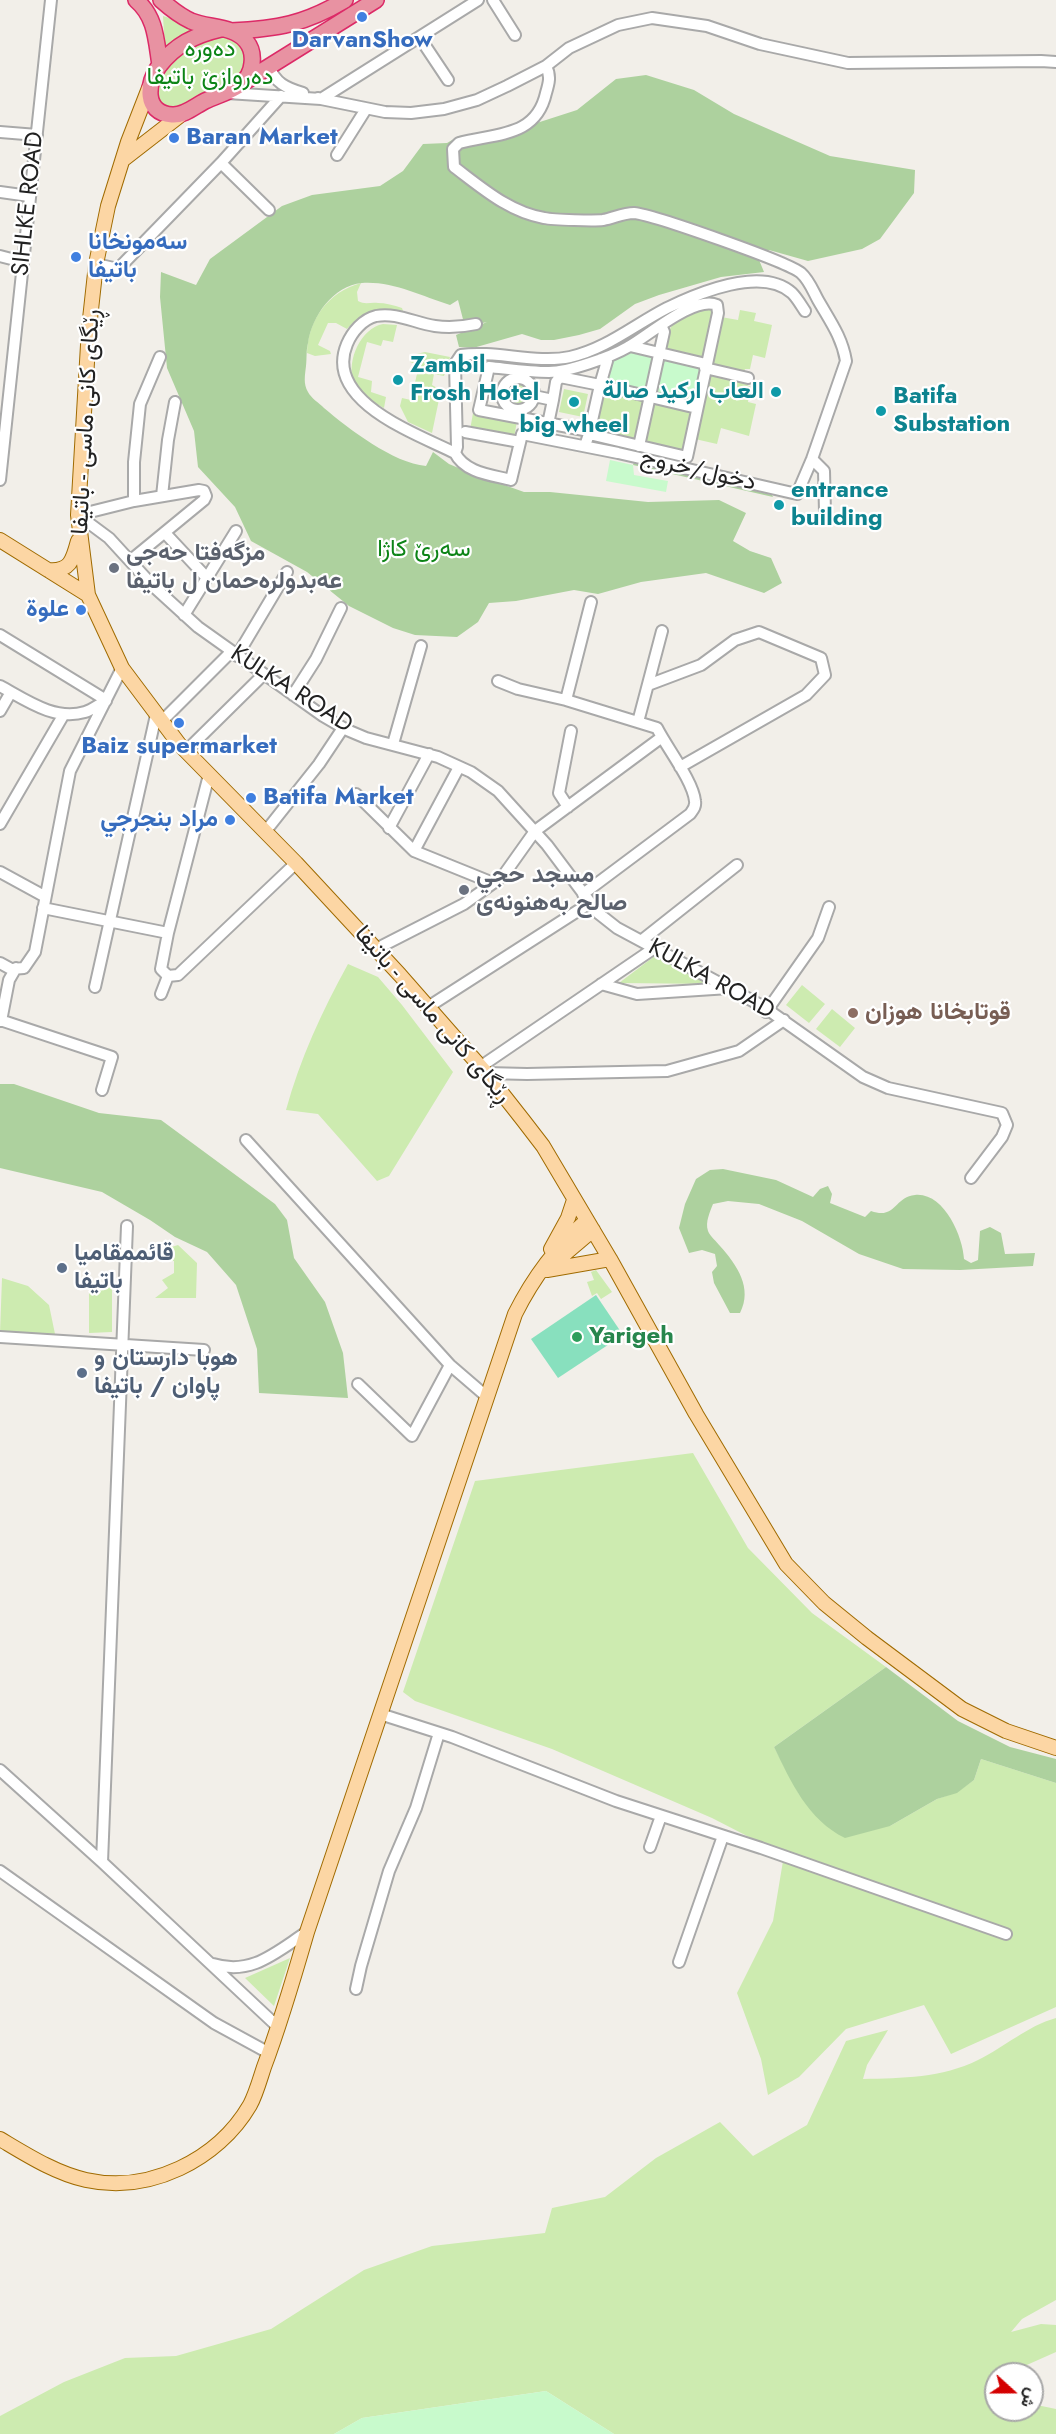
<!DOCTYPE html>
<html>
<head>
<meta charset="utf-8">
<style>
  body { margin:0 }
  #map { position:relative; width:1056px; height:2434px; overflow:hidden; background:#f2efe9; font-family:Jost,Vazirmatn,sans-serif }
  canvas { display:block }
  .north { position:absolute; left:984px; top:2362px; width:60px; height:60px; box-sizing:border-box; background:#fff; border:2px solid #a7a7a7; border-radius:50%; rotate:111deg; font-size:16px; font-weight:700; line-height:24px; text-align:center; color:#222 }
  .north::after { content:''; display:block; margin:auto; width:21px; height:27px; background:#d40000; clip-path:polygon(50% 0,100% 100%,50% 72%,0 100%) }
</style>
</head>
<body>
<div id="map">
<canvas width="1056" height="2434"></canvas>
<div class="north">ش</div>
</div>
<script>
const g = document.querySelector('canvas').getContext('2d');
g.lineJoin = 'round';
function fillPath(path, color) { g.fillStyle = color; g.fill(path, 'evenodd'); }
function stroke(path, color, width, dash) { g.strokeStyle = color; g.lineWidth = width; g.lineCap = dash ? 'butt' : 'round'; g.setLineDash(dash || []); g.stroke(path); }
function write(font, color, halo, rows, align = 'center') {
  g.font = font + ' Jost,Vazirmatn,sans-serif'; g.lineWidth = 4.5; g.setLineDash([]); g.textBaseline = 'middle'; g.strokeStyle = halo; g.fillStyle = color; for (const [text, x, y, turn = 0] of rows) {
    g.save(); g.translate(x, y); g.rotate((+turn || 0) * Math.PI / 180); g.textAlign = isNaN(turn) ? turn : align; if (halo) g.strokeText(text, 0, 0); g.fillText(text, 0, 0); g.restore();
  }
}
const grass = new Path2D(`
  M163,16L202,28L165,51Z
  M216,34L231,36L243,43L250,64L237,82L180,109L160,105L155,97L162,69L181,50Z
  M361,283L357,292L358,301C365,305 370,302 378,303C385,303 394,305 402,308L403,311C374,307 367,309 347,329L336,323H328L318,345L330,351L331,354L315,356L307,353C308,320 328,292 361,283Z
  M708,307L715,315L705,358L665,350L663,347C673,315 678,319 708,307Z
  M740,310L756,313L754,321L772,325L765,358L753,355L750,369H745L744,373L710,366L721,317L738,320Z
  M383,324L397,325L393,342L383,340L381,346L367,342L358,377L372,381L371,392L386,397L384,408C374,403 357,392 353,380C347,360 361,328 383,324Z
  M425,352L450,357L444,376L434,374L432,385L441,390L432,433L408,422L400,406L402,398L411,400L419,365L410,362L412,355Z
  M709,372L745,379L747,385L751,387L748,402L756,404L749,436L721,428L717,444L695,439Z
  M505 394a13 13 0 1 1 26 0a13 13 0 1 1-26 0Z
  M564,389L588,394L583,417L559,412Z
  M607,391L639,398L643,403L636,438L631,440L598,432L596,427L604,394Z
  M656,402L688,409L692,414L685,449L680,451L646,443L644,438L652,405Z
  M473,413L517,421L514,438L470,430Z
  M656,955L714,984L619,983Z
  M348,964L378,977L402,1005L453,1072L389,1176L377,1181L318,1114L286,1110C300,1059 322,1011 348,964Z
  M802,985L825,1004L809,1023L786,1005Z
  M832,1009L855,1028L840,1047L816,1029Z
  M178,1245L197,1263L196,1298H155L168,1288L162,1280L174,1273V1261H161L162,1250Z
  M596,1270L612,1292L601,1299L597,1293L592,1296L587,1282L594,1280L591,1272Z
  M112,1276V1332L89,1333V1293L91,1290L104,1287L108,1277Z
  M2,1278L28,1286L49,1305L55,1334L0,1333Z
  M693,1453L748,1548L812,1613L886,1667L774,1747L799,1794L890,1826L937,1799L957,1792L974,1780L981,1759L1056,1783V2007L951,2054L924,2005L846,2029L799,2077L768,2095L761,2059L737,1993L773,1921L784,1855L712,1818L552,1749L415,1701L403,1692L475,1481Z
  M290,1958L274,2006L245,1978Z
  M1056,2018V2300L1022,2319L1011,2332L1041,2324L1056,2325V2352L1020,2368L1014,2374H996V2410H1032V2404L1056,2409V2434H614L546,2391L362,2418L334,2434H0V2416L64,2382L125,2358L176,2356L271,2329L364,2270L432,2246L545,2233L552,2208L605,2197L656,2158L720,2122L753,2156L807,2125L846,2041L888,2030L867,2065L863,2079C902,2078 942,2078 978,2060C1005,2047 1027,2026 1056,2018Z`);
const forest = new Path2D(`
  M646,75L694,90L734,114L830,156L915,170L914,193L880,239L862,249L808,261L769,250L757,255L764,272L721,277L659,295L635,304L600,329L579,335L554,340H541L522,334L473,348L459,347L456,335L487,322L465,327L458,300L450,305C421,296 393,281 362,283C333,286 312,316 308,343C306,350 307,358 306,366C305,375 303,384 308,392C311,398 319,403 324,408C349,429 393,463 426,466L433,452L449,464L468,472L524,492H550L648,502L719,500L746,513L733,541L750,551L771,558L782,583L764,593L706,573L641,582L598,594L574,590L516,601L489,603L478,622L457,637L415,635L393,628L349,606L307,572L251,541L235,507L198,467L194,431L167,368L160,297L161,272L196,285L210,259L282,206L312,195L380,186L403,171L423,144L447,143L459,136L515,130L577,110L616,79Z
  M634,462L772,495L773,497L633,465Z
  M0,1084H14L99,1113L161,1120L275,1204L287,1220L294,1258L325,1302L343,1353L348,1398L259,1393L257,1349L236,1285L207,1252L175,1237L150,1220L102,1192L0,1168Z
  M723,1169L776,1180L813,1197L820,1189L828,1186L832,1194L830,1203L865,1217L871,1211C896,1220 894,1197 915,1195C944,1192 963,1237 964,1259L971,1263L978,1260L980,1231L990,1227L1001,1233L1005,1254L1035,1253L1033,1266L960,1270L903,1269L859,1254L802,1221L759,1204L728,1201L713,1204C710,1212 705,1222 708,1231C710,1236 717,1242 720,1246C737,1265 753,1288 740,1313H730L714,1283L712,1272L717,1266L715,1254L702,1250L689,1253L679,1228L685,1204L696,1179L710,1170Z
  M886,1667L958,1721L1010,1747L1056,1759V1783L981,1759L974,1780L957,1793L937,1799L890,1826L845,1838C808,1820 791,1782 774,1747Z`);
const park = new Path2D(`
  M630,350L652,355L655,359L648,389L644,391L607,383L605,379L613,357Z
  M666,359L699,367L701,370L695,400L691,402L657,394L656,390L663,362Z
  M610,460L633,465L634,475L668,481L666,492L606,481Z
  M546,2391L614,2434H334L362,2418Z`);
const pitch = new Path2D(`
  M596,1295L623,1335L558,1378L531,1339Z`);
const minor = new Path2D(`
  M493,0L515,35
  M420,38L448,80
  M269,66C275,83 286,88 303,93
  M227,93L321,99L385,112L411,113L444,109L477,100L507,86L546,66L569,48L618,25L652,18L707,26L760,44L848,63L1041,61L1056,62
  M318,98L321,99L478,0
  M0,132L37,135
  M337,155L366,109
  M221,163L269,210
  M0,192L29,196
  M0,256L23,262
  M96,264L118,269L221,163L281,96
  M476,324C462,327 449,328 435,326C415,323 396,312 376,316C363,319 352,332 347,344C323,401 417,434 455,453C465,473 492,475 511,480L522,434L618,453L797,494L812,459L846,361C842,337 830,321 818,300C813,291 809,280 801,273C788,262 654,215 634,213C623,213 614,218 603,220C595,221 554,220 544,218C509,212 482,188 454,167L453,149L459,143C495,133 536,138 546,93C549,83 551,76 546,66
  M630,346L706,364
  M601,359L607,361L600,385L697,408
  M705,368L748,378
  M560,377L600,385L589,434
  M502 394a16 16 0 1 1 32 0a16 16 0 1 1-32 0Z
  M534,396L553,400L548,424
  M553,400L556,382L563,373
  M465,432L520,442
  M585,446L589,434L687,457L718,313L717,305C694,295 647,337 628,347C611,357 568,372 549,372C529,372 509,369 489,367L479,410L589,431
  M639,446L664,332L661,325
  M455,453L457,447L455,364L461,355C495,350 536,364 570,357C606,349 634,325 667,308C698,293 762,266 792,293C797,298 801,305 805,311
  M812,459L824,471L825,512
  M0,480L51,0
  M162,496L168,440L175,402
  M134,501V462L140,404L160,357
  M78,515L109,538L153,586L198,627L323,716L347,730L366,738L438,757L471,772L498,791L547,845L598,913L617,928L764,1007L863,1077L888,1088L1002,1113L1007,1125L1002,1137L971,1178
  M78,515L134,501L199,490L204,491L206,496L204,500L131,560
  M165,533L207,578
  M184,615L236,531
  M0,635L106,700
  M237,656L287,572
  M498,681L518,689L566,700L657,728C667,748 693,781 695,801C696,807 693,810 690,814L583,894
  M648,685L701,665L735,640L759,632L821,658L825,675L806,695L680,767
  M0,686C26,700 54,721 85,712C92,710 99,704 106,701
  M293,695L316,659L341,608
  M566,700L591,602
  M0,711L11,692
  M161,722L231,652
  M638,722L662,631
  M393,744L421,646
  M186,751L264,674
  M209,775L168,933L161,969L168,976L178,975L296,863
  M356,794L414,851L493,883
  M568,807L559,793L571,731
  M0,824L64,714
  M389,828L429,754
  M265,832L319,764L343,728
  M414,851L459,767
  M0,872L44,896
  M43,908L168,933
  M641,941L737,865
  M376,949L464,904L503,876L535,831L662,737
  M0,963L11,969L24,968L35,952L70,771L122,668
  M601,984L637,994L729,988
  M95,987L156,715
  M161,994L168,976
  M428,1007L590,903
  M766,1012L818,938L829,907
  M0,1020L112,1057L102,1090
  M1,1021L9,980L16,968
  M480,1067L653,949
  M486,1073L527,1074L667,1071L739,1051L784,1020
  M246,1140L450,1365L486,1396
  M0,1337L204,1350
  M358,1384L412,1436L450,1365
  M380,1714L452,1737L616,1801L761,1848L1006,1934
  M0,1770L102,1862L278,2027
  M650,1847L661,1816
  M102,1862L127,1226
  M0,1871L214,2023L269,2053
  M679,1962L723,1836
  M213,1964C252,1976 276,1952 307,1932
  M356,1989L361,1966L389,1871L416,1808L439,1733`);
const major = new Path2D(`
  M149,88L128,142L108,206L96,264L89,328L78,515L88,595L122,668L179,744L296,863L400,975L486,1073L523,1120L543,1146L610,1259L696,1414L786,1564L824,1603L867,1638L962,1709L1006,1731L1056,1748
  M124,159L182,114
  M0,540L88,595
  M48,570C70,572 73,560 78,541
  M551,1249L568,1218L574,1200
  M560,1258L593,1230
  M547,1270L610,1259
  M0,2139C27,2155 55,2173 86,2180C149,2194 218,2160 250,2105C256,2094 260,2079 264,2067C281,2022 294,1977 307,1932L515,1314C532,1280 557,1246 586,1221`);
const highway = new Path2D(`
  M136,0C156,17 156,40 160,65
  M161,0C170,8 180,16 191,21C208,28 234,26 246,41C251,47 253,55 252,63C250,88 224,92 205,101C195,106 184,116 172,115C143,113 147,82 159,66C175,45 195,35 221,29
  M231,31C277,29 305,24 345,0
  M246,81L376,0`);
const markers = [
  [362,17,6,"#3f7fe0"],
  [174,138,6,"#3f7fe0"],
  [76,257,6,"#3f7fe0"],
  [398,380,6,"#0f9aa8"],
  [776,392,6,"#0f9aa8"],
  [574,402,6,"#0f9aa8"],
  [881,411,6,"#0f9aa8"],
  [779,505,6,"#0f9aa8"],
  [114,568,6,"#6b7280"],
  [81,610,6,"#3f7fe0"],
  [179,723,6,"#3f7fe0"],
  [251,798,6,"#3f7fe0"],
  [230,820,6,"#3f7fe0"],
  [464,890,6,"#6b7280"],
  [853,1013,6,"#8d6e63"],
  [62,1268,6,"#5c6f8a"],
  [577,1337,6,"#2e9e5b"],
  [82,1373,6,"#5c6f8a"]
];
const shopNames = [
  ["DarvanShow",362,41,"center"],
  ["Baran Market",186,138],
  ["سه‌مونخانا",88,243],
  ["باتيفا",88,271],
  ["علوة",69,610,"right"],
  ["Baiz supermarket",179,747,"center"],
  ["Batifa Market",263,798],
  ["مراد بنجرجي",218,820,"right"]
];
const parkNames = [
  ["ده‌وره‌",210,50],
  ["ده‌روازێ باتيفا",210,78],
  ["سەرێ کاژا",424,550]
];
const streetNames = [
  ["SIHLKE ROAD",29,204,-84],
  ["ڕێگای کانی ماسی - باتيفا",87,422,-87],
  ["دخول/خروج",698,471,13],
  ["KULKA ROAD",291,690,33],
  ["KULKA ROAD",711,980,29],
  ["ڕێگای کانی ماسی - باتيفا",432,1015,49]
];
const cultureNames = [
  ["Zambil",410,366],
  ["Frosh Hotel",410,394],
  ["العاب اركيد صالة",764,392,"right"],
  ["Batifa",893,397],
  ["Substation",893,425],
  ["big wheel",574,426,"center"],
  ["entrance",791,491],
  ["building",791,519]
];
const worshipNames = [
  ["مزگەفتا حەجی",126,554],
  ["عەبدولرەحمان ل باتیفا",126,582],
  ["مسجد حجي",476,876],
  ["صالح بەھنونەی",476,904]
];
const educationNames = [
  ["قوتابخانا هوزان",865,1013]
];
const serviceNames = [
  ["قائممقاميا",74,1254],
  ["باتيفا",74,1282],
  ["هوبا دارستان و",94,1359],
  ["پاوان / باتيفا",94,1387]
];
const leisureNames = [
  ["Yarigeh",589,1337]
];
fillPath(grass, '#cdebb0');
fillPath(forest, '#add19e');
fillPath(park, '#c8facc');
fillPath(pitch, '#88e0be');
stroke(minor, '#a9a9a9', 14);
stroke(major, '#a06b00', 16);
stroke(highway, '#dc2a67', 18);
stroke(minor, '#fff', 10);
stroke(major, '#fcd6a4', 14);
stroke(highway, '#e892a2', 15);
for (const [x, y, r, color] of markers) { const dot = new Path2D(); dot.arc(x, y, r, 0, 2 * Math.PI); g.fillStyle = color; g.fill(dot); stroke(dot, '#fff', 2); }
write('bold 24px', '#366cbe', '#fff', shopNames, 'left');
write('24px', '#0c8416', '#fff', parkNames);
write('24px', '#222', '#fff', streetNames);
write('bold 24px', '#0d838f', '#fff', cultureNames, 'left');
write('bold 24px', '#5b616d', '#fff', worshipNames, 'left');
write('bold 24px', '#785e54', '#fff', educationNames, 'left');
write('bold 24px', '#4e5e75', '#fff', serviceNames, 'left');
write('bold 24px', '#27864d', '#fff', leisureNames, 'left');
</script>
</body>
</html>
